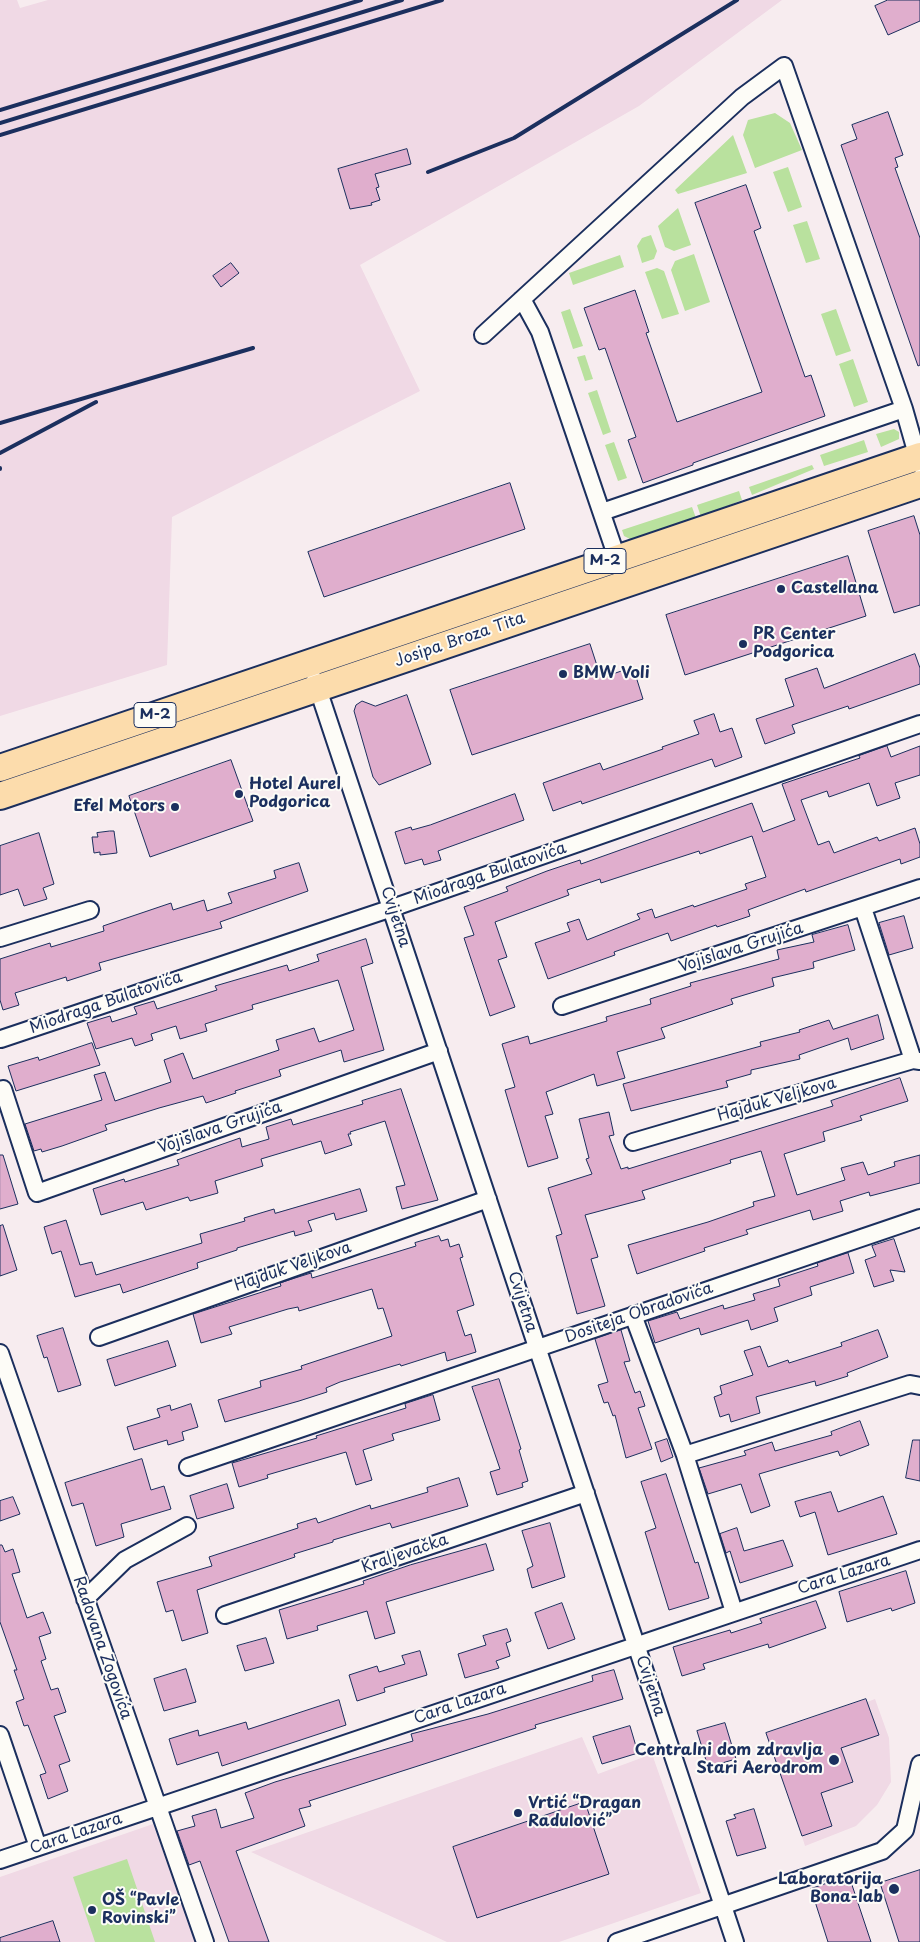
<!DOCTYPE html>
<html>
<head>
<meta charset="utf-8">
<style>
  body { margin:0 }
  canvas { display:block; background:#f7ecef }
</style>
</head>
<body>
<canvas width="920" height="1942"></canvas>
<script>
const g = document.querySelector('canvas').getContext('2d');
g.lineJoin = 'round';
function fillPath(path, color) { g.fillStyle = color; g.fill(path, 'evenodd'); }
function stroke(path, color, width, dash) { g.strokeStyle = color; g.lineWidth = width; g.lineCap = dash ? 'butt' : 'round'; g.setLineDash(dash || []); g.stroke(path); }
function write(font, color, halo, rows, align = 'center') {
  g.font = font + ' "Playpen Sans",sans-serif'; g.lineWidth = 4; g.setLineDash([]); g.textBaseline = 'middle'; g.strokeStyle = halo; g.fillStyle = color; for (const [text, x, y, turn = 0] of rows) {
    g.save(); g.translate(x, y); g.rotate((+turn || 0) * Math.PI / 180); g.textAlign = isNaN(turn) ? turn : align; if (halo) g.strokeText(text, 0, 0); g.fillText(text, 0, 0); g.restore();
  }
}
const built = new Path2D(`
  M0,0H17L20,8L48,0H782L639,106L360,265L420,391L172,517L167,665L0,716Z
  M875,1699L889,1738L891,1782L877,1805L856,1826L805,1846L771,1739Z
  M582,1737L598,1774L652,1754L701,1893L559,1942H447L251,1852Z
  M153,1824L195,1942H0V1877Z`);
const green = new Path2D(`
  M775,113L790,123L802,150L755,168L743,135L748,120Z
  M733,135L747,173L678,194L675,190Z
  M788,167L802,207L788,212L773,172Z
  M678,208L691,245L674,251L665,247L658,226Z
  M807,221L820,259L806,263L793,225Z
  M651,235L657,251L654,259L642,263L637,246L642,238Z
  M694,254L710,302L685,311L671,270L675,261Z
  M620,255L624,267L573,285L569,273Z
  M657,268L664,271L679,314L662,319L645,272Z
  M570,309L583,346L573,349L561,312Z
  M836,309L851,351L836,356L821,314Z
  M585,355L593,379L585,381L577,357Z
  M853,359L868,402L854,407L839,364Z
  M597,390L611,432L603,435L588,393Z
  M894,429L899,432V439L881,447L876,434Z
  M864,440L868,452L824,466L820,455Z
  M614,442L627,478L618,481L605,445Z
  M812,465L814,469L752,495L749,487Z
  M739,491L742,500L701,517L697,505Z
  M692,507L696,518L632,540L624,536L622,530Z
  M127,1859L155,1942H95L73,1877Z`);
const building = new Path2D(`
  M888,0H920V21L888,35L875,6Z
  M888,112L903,155L895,158L898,167L895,168L920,238V365L918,366L841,145L857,139L852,125Z
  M407,149L411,164L375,174L379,187L376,188L380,200L371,203L372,205L350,209L338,169Z
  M746,185L761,228L754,231L805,377L811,375L825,416L693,463V465L643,483L628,440L636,437L605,348L599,350L584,308L635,290L649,332L646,333L677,422L762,392L695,203Z
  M231,263L239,273L221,287L213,276Z
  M510,483L525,529L324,597L308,552Z
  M914,516L920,535V605L894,613L868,531Z
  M848,556L866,616L685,675L666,615Z
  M590,644L601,678L633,667L643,699L472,755L450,690Z
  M915,654L920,668V684L849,709L848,706L792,725L795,733L765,744L756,719L794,706L785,679L817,668L824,688Z
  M407,695L431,764L379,785L373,777L354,711L356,705L362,701L375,706Z
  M714,714L720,732L732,728L742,757L715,767L712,759L582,804L581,801L553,811L543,783L600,763L603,770L663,749L662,747L699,734L694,721Z
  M887,746L891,757L920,746V775L895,783L900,798L877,806L869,783L829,797L827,791L801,800L818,845L829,841L834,853L877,837L879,841L915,828L920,844V857L901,864L900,859L806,892L805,889L748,910L750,916L717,927L716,925L671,941L668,933L614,952L615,955L548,979L535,943L570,931L567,923L579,919L587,940L640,919L637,914L652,909L655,918L693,905L694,907L747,889L745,884L766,877L752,836L700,854L699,851L601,883L600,879L567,890L569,895L495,922L507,957L498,960L515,1007L490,1016L464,938L474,935L464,907L508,891L506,887L547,871L580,860L581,864L752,803L763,832L795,820L782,784L860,758L859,756Z
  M231,760L253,821L150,857L129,796Z
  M515,794L524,820L438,851L441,860L424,865L422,859L405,864L395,832L411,827L412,830L430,825Z
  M110,831H114L117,853L100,855V852L94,853L92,837H98L97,833Z
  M39,833L54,884L43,888L47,899L24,906L18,889L0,895V846Z
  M299,863L308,891L220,922L222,928L99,963L101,970L67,981L66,977L15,993L19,1005L3,1010L0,1000V959L50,943L51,947L104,931L103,926L171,903L173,910L204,900L207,911L232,903L228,893L276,878L274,871Z
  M904,916L913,948L889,955L879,923Z
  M848,925L855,950L813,962L814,968L772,978L774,986L731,999L733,1004L661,1028L665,1038L617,1052L625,1078L597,1086L594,1074L546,1092L553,1114L545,1116L558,1158L528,1167L505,1090L515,1087L502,1044L528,1036L530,1044L607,1021L606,1017L651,1004L650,999L691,986L690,983L779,959L777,950L814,942L812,935Z
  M366,939L373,963L361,967L384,1050L344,1062L341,1050L279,1070L281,1076L235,1091L236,1093L206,1103L203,1096L159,1108L105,1125L107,1130L62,1146L42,1152L41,1149L34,1151L25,1124L102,1100L94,1075L105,1072L115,1101L171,1082L164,1060L183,1053L193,1079L279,1050L276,1040L314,1028L319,1042L354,1030L338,980L252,1005L253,1009L205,1024L207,1031L180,1039L176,1026L151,1034L153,1040L135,1046L132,1038L96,1049L87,1023L110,1016L112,1022L137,1014L134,1007L154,1001L157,1009L217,990L215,986L287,965L289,971L319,961L317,955Z
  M878,1015L884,1039L851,1050L848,1038L799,1055L800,1059L751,1070V1074L726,1081L728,1087L631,1111L623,1084L761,1046L760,1042L800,1032L799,1030L829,1020L833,1029Z
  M92,1043L100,1065L16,1091L8,1066L38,1057L39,1060Z
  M900,1078L908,1101L860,1116L862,1120L823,1132L825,1141L784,1154L797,1195L845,1180L841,1168L863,1162L868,1175L895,1166L894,1162L920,1155V1183L870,1196L869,1192L840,1201L843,1211L813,1220L810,1210L746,1230L748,1234L704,1248L705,1251L637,1274L628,1245L708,1222L754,1206L753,1202L775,1196L761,1151L730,1160L731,1163L642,1191L645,1199L585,1215L598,1257L591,1259L605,1306L577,1314L556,1236L562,1234L548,1188L592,1174L586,1159L589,1158L579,1119L609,1112L614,1135L609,1136L621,1169L628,1167V1169L833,1106L831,1101Z
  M401,1089L438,1200L402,1209L396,1187L405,1185L385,1121L350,1132L351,1134H348L352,1145L325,1154L321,1141L261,1159L263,1166L215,1181L218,1193L190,1201L188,1197L146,1210L143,1202L101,1215L93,1189L124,1179L125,1182L179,1165L177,1160L240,1138L242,1147L269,1139L266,1127L291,1119L293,1125L363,1104L362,1101Z
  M0,1155H3L18,1204L0,1209Z
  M360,1189L367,1211L336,1220L334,1213L308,1221L312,1231L295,1236L294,1231L237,1248V1250L197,1263L198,1268L123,1293L120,1284L75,1297L61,1251L52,1254L44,1227L66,1220L80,1265L92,1262L96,1275L202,1243L200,1234L245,1221L244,1218L274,1209L275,1213Z
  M3,1225L17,1270L0,1276V1226Z
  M439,1236L441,1241L448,1239L450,1247L459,1244L463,1257L460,1258L474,1305L457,1311L465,1336L471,1334L476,1352L447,1361L445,1352L401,1366L400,1364L340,1382L326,1388L327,1392L299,1401L225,1422L218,1400L261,1387L260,1381L302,1369L301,1366L392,1336L383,1308L378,1309L372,1289L299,1311L298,1307L288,1309L229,1327L232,1334L201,1343L193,1314L281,1286L280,1283L295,1278L311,1273L312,1278L416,1246L415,1243Z
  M894,1239L905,1272L890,1270L894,1281L874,1287L865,1260L876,1256L872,1246Z
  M848,1253L854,1273L810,1287L812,1295L774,1308L778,1321L751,1330L748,1320L701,1335L699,1328L655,1343L648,1321L677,1312L680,1319L723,1305L724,1309L755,1300L753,1294L780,1286L778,1279L818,1266L817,1263Z
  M63,1328L81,1385L58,1392L47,1357L44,1358L37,1336Z
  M621,1330L630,1361L624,1362L635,1393L640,1391L645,1406L638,1408L652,1449L626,1458L615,1415L613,1416L608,1402L604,1403L598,1385L608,1382L595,1339Z
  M878,1330L888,1357L847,1373L848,1376L816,1386L815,1381L759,1396L756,1397L760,1413L731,1422L729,1414L720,1417L714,1397L722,1394L720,1386L753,1375L744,1351L760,1346L768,1367L788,1360L789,1363L842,1346L841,1343Z
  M168,1341L176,1366L115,1386L107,1360Z
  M499,1379L521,1449L519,1450L528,1481L522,1483L523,1487L497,1495L490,1472L500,1469L472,1387Z
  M433,1395L440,1420L392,1434L394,1440L363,1450L372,1480L356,1485L346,1452L267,1475L268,1478L239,1487L232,1463L317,1438L316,1436L406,1408L405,1404Z
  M191,1404L198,1427L182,1432L184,1440L168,1445L167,1440L134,1450L127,1427L160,1417L157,1409L170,1405L171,1410Z
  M860,1421L869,1445L840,1456L838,1451L759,1474L770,1506L751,1513L741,1484L708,1494L699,1468L746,1455L744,1451L772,1442L775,1451L832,1435L831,1432Z
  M667,1439L673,1457L661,1462L655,1443Z
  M913,1440H920V1481L906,1478Z
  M142,1459L151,1490L164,1486L171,1509L121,1524L124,1537L96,1546L83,1503L72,1506L65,1483Z
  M666,1474L695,1563L698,1562L709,1598L669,1610L645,1532L656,1528L641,1482Z
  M459,1478L468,1506L392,1528L390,1523L333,1540V1542L294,1554L295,1557L197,1590L208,1633L182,1641L173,1610L166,1612L157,1582L212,1566L209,1557L298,1528L297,1524L316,1518L318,1523L370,1505L371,1509L428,1492L427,1488Z
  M227,1484L234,1508L197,1519L190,1496Z
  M831,1492L838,1512L883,1496L897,1534L828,1555L815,1512L800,1517L795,1502Z
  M13,1497L20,1514L0,1521V1501Z
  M550,1523L565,1577L532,1588L527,1569L533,1566L522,1531Z
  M737,1528L744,1551L783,1540L793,1566L740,1583L730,1551L726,1553L720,1534Z
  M486,1544L494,1570L386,1602L395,1633L375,1639L367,1611L317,1626L318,1630L287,1639L279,1610L364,1584L363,1581L410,1565Z
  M0,1545H2L5,1552L13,1549L20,1572L12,1574L27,1618L43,1612L51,1633L39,1637L46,1659L41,1661L51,1690L58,1688L66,1712L54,1716L70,1761L59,1765L68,1791L48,1799L40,1775L46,1773L28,1725L24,1726L16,1702L24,1699L14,1670H17L0,1622Z
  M906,1571L915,1603L892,1611L891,1608L847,1622L839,1592Z
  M816,1601L826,1628L769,1648L768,1644L703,1664L705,1669L682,1676L673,1647L730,1630L731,1633L762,1623L760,1619Z
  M562,1603L575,1639L548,1649L535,1613Z
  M507,1629L511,1641L506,1643L510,1656L496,1661L499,1668L465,1678L458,1654L486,1645L483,1636Z
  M266,1638L274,1663L245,1671L237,1646Z
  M420,1651L427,1675L384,1688L385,1692L357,1701L349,1675L377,1666L379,1672L405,1664L402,1656Z
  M186,1669L196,1702L164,1711L154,1679Z
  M614,1670L623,1699L535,1725L536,1728L309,1801L311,1806L299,1809L305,1826L236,1851L269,1942H229L200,1861L189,1865L177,1831L195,1826L192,1816L216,1809L221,1828L254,1818L245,1793L275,1782L413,1741L411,1734L488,1714L593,1681L592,1676Z
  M866,1699L879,1735L841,1748L853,1782L821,1793L832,1826L802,1836L766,1733Z
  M339,1700L346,1725L222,1766L218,1752L177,1765L169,1739L198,1730L199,1736L246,1722L248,1729Z
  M725,1723L736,1759L708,1767L697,1731Z
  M630,1726L638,1753L602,1764L593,1737Z
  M585,1802L609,1874L477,1918L453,1847Z
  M754,1809L766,1848L737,1856L726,1821L736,1818L734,1815Z
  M920,1870V1942H899L880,1883Z
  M849,1876L871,1942H828L811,1889Z
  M53,1921L60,1942H0V1938Z`);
const street = new Path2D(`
  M522,299L540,332L617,558
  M483,335L742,97L784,66L904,409L920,465
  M602,512L904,409
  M315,680L735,1942
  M863,908L913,1060
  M0,938L90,910
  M562,1006L920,888
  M1,1039L392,908L920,724
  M3,1089L37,1193L439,1051
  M633,1142L913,1060L920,1061
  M633,1315L685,1455L910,1384L920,1386
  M99,1337L488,1199
  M0,1353L205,1942
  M685,1455L734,1612
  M188,1467L920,1218
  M85,1599L125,1560L187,1526
  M225,1615L586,1493
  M0,1735L38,1847
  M0,1860L920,1550
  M617,1942L882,1851L905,1830L920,1764`);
const primary = new Path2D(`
  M0,768L920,456
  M0,796L920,484`);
const rail = new Path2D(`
  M0,110L361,0
  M0,123L402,0
  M0,135L442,0
  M428,172L514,138L737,0
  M0,423L253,348
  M0,453L96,402
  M0,469V468`);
const markers = [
  [781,589,5,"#1b2f5e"],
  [743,644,5,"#1b2f5e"],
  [563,674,5,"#1b2f5e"],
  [239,794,5,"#1b2f5e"],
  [175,807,5,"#1b2f5e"],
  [834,1760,6,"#1b2f5e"],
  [518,1813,5,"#1b2f5e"],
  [894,1889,6,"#1b2f5e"],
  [92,1910,5,"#1b2f5e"]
];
const shields = [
  [605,561,42],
  [155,715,42]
];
const shieldNames = [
  ["M-2",605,561],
  ["M-2",155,715]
];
const poiNames = [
  ["Castellana",791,589],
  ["PR Center",753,635],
  ["Podgorica",753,653],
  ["BMW Voli",573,674],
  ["Hotel Aurel",249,785],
  ["Podgorica",249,803],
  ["Efel Motors",165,807,"right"],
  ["Centralni dom zdravlja",823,1751,"right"],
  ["Stari Aerodrom",823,1769,"right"],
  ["Vrtić “Dragan",528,1804],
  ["Radulović”",528,1822],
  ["Laboratorija",883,1880,"right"],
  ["Bona-lab",883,1898,"right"],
  ["OŠ “Pavle",102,1901],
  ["Rovinski”",102,1919]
];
const streetNames = [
  ["Josipa Broza Tita",460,640,-19],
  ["Miodraga Bulatovića",490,874,-19],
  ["Cvijetna",395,917,72],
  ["Vojislava Grujića",741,948,-18],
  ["Miodraga Bulatovića",106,1003,-19],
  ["Hajduk Veljkova",777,1100,-16],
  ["Vojislava Grujića",220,1128,-19],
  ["Hajduk Veljkova",293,1267,-19],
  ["Cvijetna",522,1302,72],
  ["Dositeja Obradovića",639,1313,-19],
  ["Kraljevačka",405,1554,-19],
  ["Cara Lazara",844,1575,-18],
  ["Radovana Zogovića",102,1648,71],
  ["Cvijetna",650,1686,72],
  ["Cara Lazara",460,1704,-19],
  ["Cara Lazara",76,1834,-19]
];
fillPath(built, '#f0d9e5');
fillPath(green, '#b9e19e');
fillPath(building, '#e0aecd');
stroke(building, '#1b2f5e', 1);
stroke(street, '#1b2f5e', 20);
stroke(primary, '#1b2f5e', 30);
stroke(street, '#fdfcf7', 16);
stroke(primary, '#fcdcac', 26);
stroke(rail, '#1b2f5e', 4);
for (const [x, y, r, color] of markers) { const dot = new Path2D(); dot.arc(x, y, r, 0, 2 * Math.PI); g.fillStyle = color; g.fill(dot); stroke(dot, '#fdfcf7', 2); }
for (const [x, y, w] of shields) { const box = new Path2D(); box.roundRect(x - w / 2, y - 12.5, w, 25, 4); g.fillStyle = '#fdfcf7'; g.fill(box); stroke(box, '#1b2f5e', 1); }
write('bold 15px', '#1b2f5e', null, shieldNames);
write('bold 16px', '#1b2f5e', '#fdfcf7', poiNames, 'left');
write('16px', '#1b2f5e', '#fdfcf7', streetNames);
</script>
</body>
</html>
